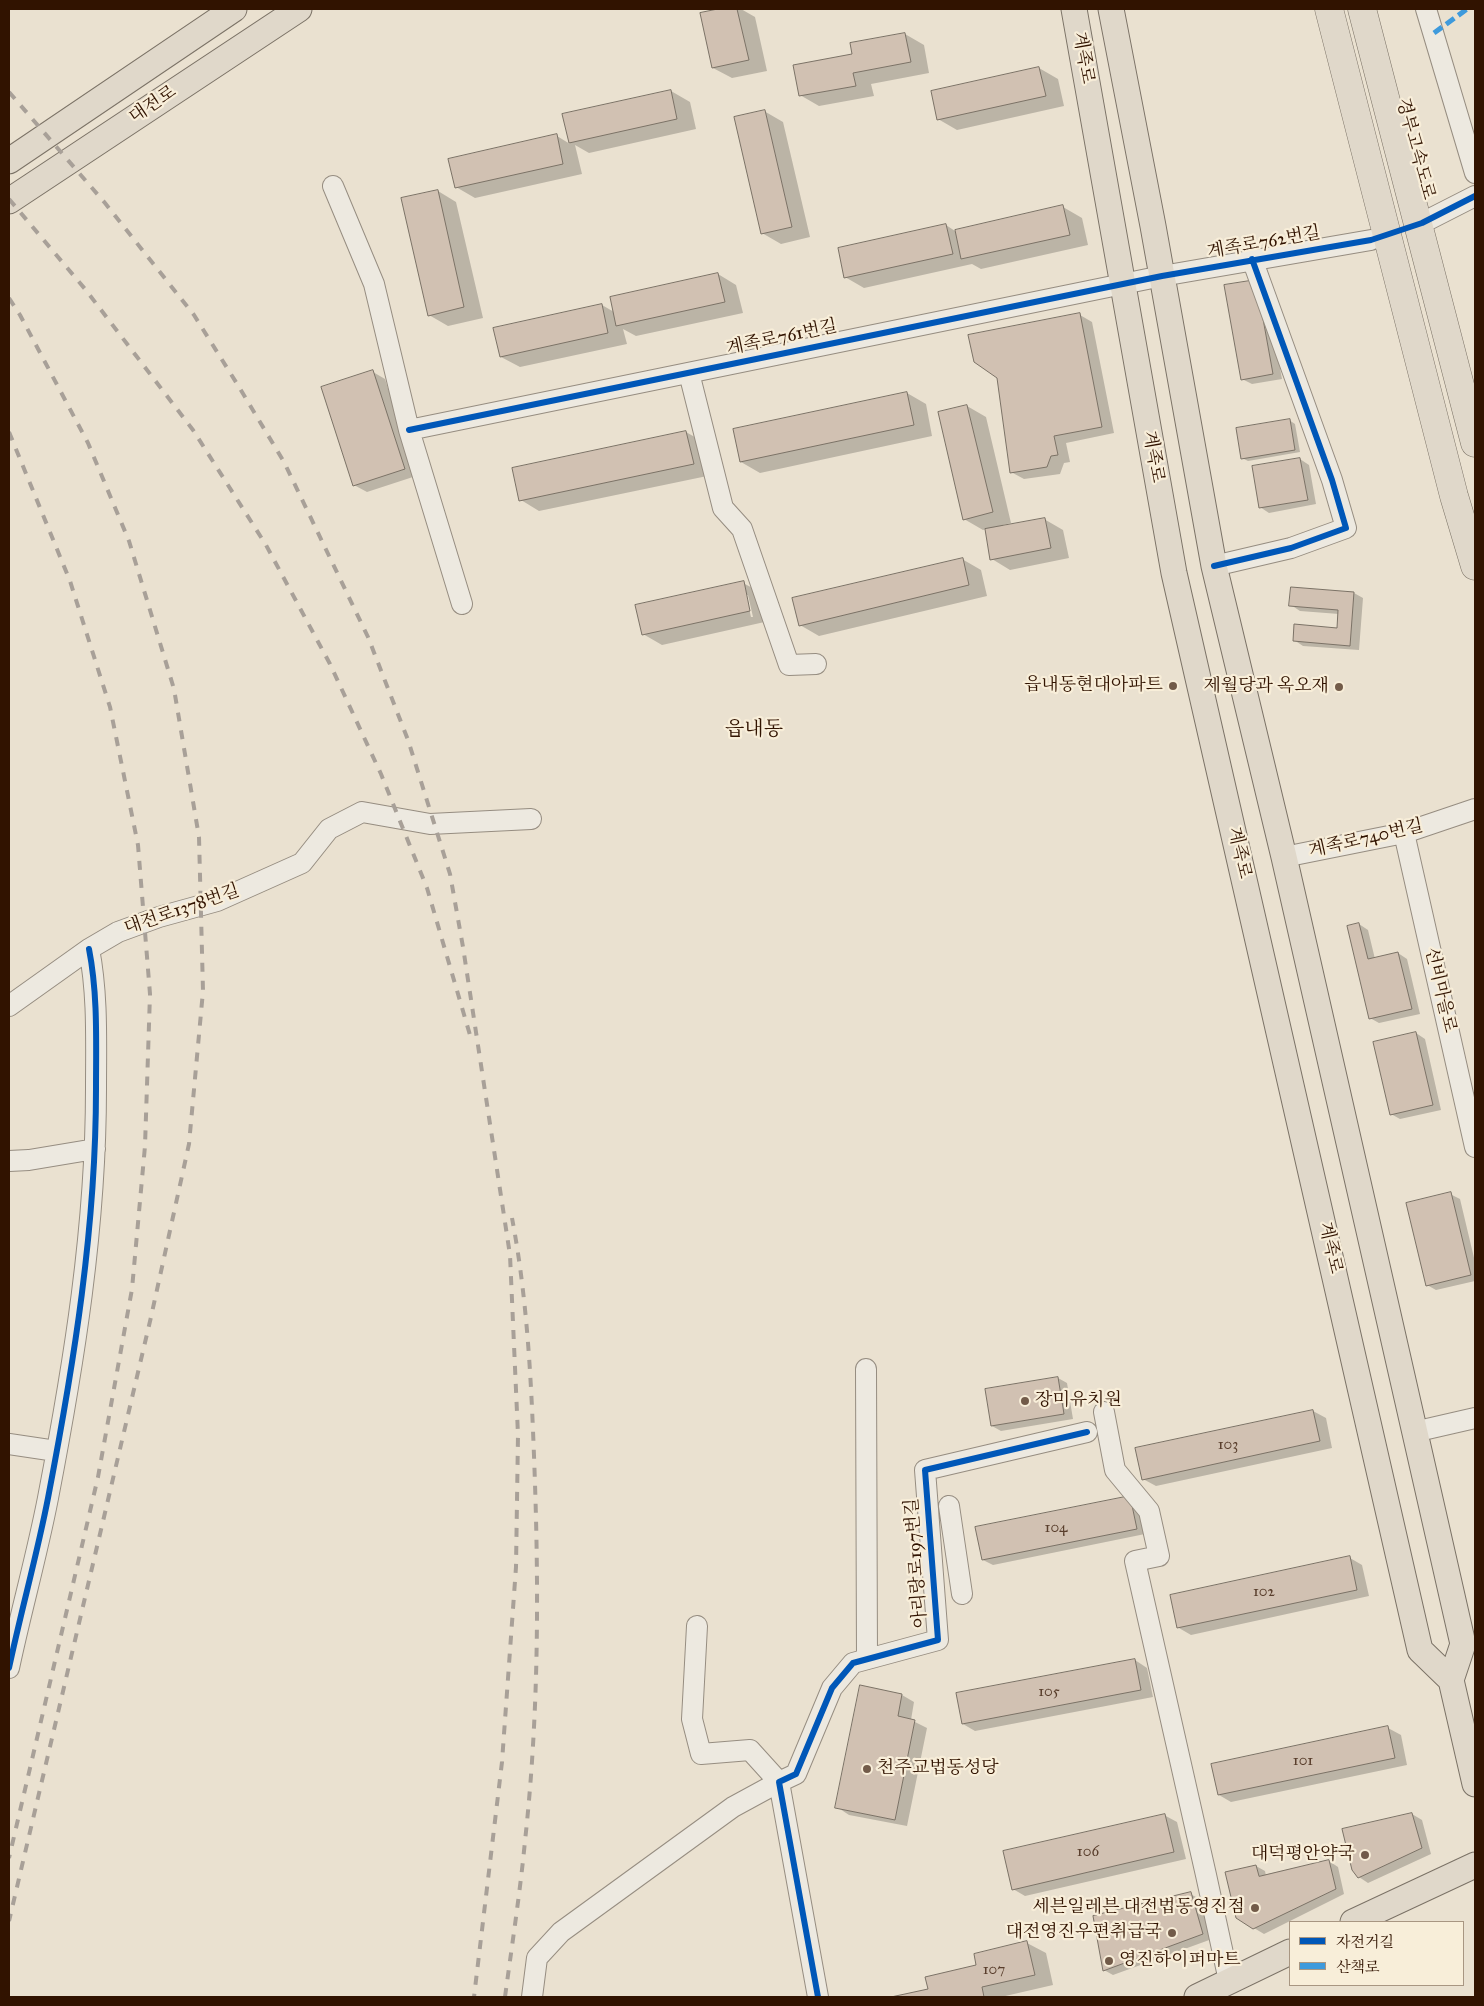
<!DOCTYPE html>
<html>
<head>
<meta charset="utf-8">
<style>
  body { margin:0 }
  #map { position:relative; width:1484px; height:2006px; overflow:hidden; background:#eae1d0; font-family:"IM FELL Great Primer","Noto Serif KR",serif }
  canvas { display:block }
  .frame { position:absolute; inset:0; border:10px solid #311300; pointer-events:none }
  .legend { position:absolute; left:1289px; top:1921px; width:175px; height:65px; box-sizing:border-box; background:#f8eed9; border:1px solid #a89682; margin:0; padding:6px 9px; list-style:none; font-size:15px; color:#311300 }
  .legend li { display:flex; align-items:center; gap:10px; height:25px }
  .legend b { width:25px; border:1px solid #a89682 }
</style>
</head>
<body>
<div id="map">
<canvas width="1484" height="2006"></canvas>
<div class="frame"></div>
<ul class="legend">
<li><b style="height:6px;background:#0057b8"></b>자전거길</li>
<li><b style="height:6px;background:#3e9adc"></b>산책로</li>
</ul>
</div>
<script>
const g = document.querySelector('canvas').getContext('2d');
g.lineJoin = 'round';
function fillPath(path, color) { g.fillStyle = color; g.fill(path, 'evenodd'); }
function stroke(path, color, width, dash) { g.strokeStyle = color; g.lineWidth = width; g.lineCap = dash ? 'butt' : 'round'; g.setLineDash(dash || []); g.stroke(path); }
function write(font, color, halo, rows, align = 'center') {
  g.font = font + ' "IM FELL Great Primer","Noto Serif KR",serif'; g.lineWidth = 4.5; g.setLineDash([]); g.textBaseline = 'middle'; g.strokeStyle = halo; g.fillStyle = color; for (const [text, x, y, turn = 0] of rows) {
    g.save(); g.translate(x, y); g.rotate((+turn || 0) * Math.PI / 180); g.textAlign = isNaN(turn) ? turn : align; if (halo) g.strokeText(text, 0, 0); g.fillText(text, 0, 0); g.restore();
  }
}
const shadow = new Path2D(`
  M724,9H741L755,17L767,71L732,78L713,68L701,14Z
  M905,34L924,45L929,73L871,84L874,96L819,106L800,95L853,55L851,44Z
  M1039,68L1058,79L1064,106L957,130L938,119Z
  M671,91L690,102L696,129L589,153L575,145L582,174L475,198L456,187L557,136L570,144L564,115Z
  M764,111L783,122L810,237L781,244L762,233Z
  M438,191L456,202L483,318L448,326L429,315Z
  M1063,207L1082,218L1088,245L981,269L972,264L864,288L845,277L946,225L955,231Z
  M718,274L736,285L743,313L636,336L623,329L627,344L520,367L501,357L602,305L614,312Z
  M1265,286L1282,379L1252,384L1242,379Z
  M1080,315L1092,322L1114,433L1066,443L1070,462L1064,463L1060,474L1024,479L1011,472Z
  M373,372L385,379L416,476L367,492L354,485Z
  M907,393L926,404L932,436L760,473L741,462Z
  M967,406L986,417L1011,523L1003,525V527L1044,519L1063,530L1069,558L1010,570L992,559L986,529L983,530L964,519Z
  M1289,420L1295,424L1300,452L1248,461L1242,458Z
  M686,432L705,443L712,475L539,511L521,500Z
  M1300,459L1309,465L1316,504L1269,513L1260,507Z
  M962,559L981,570L987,596L819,636L800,625Z
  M743,583L762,593L769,621L662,645L643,634ZM746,595H748L753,617H751Z
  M1292,588L1354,593L1363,598L1359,650L1303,646L1294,640L1338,629L1339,614L1300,611L1291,605Z
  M1359,924L1368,930L1375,959L1398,953L1407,959L1420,1014L1379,1023L1370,1018Z
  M1416,1033L1425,1039L1441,1110L1400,1119L1391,1114Z
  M1450,1194L1460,1199L1475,1262V1281L1436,1290L1427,1285Z
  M1058,1378L1067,1383L1073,1419L1001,1431L992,1426Z
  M1313,1411L1326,1418L1332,1448L1156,1486L1143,1479Z
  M1139,1503L1145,1534L993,1565L983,1560Z
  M1350,1558L1362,1565L1369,1596L1191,1635L1179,1628L1172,1596Z
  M1135,1660L1147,1668L1153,1697L975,1731L963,1724Z
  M902,1695L914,1702L911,1720L927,1728L907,1826L849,1815L837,1807Z
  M1388,1728L1401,1735L1407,1765L1231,1802L1219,1795Z
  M1412,1814L1422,1820L1431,1854L1368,1883L1359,1877Z
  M1164,1815L1177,1822L1186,1859L1025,1896L1013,1889Z
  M1329,1861L1338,1867L1344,1894L1264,1934L1254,1928L1256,1866L1265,1871L1266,1876Z
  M1190,1894L1200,1899L1212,1939L1113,1975L1104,1970Z
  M1027,1943L1046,1953L1053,1985L1001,1997H896L929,1990Z`);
const building = new Path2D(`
  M718,9H737L749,60L712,68L700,13Z
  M905,33L911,62L853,73L856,86L799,96L793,65L852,54L850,43Z
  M1039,67L1046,96L937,120L931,91Z
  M671,90L677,119L569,143L562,114Z
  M765,110L792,227L761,234L734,117Z
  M557,134L563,164L455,188L448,159Z
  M438,190L464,307L428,316L401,198Z
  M1063,205L1070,235L961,259L955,230Z
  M946,224L953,254L844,278L838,248Z
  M718,273L725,302L616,326L610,297Z
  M1256,280L1273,374L1241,380L1224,285Z
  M602,304L608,333L500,357L493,328Z
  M1080,313L1102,427L1054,436L1058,455L1051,456L1047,467L1010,473L997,378L974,362L968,335Z
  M373,370L405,469L353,486L321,387Z
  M907,392L914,425L740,462L733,429Z
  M967,405L993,512L963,520L938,412Z
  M1290,419L1295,450L1241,459L1236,428Z
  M686,431L694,464L519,501L512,468Z
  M1300,458L1308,500L1259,508L1252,466Z
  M1045,518L1051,548L990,560L985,529Z
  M963,558L969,585L799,626L792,598Z
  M744,581L750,611L642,635L635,605Z
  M1291,587L1354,592L1350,646L1293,641L1294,624L1337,628L1338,610L1289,606Z
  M1359,923L1368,959L1398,952L1412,1009L1369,1019L1347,926Z
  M1416,1032L1433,1105L1390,1115L1373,1042Z
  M1451,1192L1471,1275L1426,1286L1406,1203Z
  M1058,1377L1064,1414L991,1426L985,1389Z
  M1313,1410L1320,1441L1142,1480L1135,1448Z
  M1130,1496L1137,1529L982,1560L975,1527Z
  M1350,1556L1357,1590L1177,1628L1170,1595Z
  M1135,1659L1141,1690L962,1724L956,1693Z
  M860,1685L902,1694L898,1716L915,1720L895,1820L835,1808Z
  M1388,1726L1395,1758L1218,1795L1211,1764Z
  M1412,1813L1422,1848L1358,1878L1352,1870L1342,1829Z
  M1165,1814L1174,1852L1012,1890L1003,1851Z
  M1329,1860L1336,1889L1253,1929L1236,1918L1225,1872L1256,1865L1259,1876Z
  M1191,1892L1203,1934L1103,1971L1093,1916Z
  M1027,1941L1035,1975L982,1987L984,1997H891L928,1989L925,1977L976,1965L974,1954Z`);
const minor = new Path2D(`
  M1426,9L1475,173
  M333,186L374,284L409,430L462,604
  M1422,223L1475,196
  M689,373L723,508L742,529L789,665L816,664
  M409,430L1162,276L1371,240
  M1214,566L1291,548L1346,528L1332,480L1252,259
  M1404,833L1475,1147
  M1284,857L1404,833L1475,809
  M9,1006L89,949L118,932L159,917L217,901L302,863L329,829L362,812L430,824L531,819
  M9,1161L29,1160L95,1149
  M866,1369L867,1659
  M1104,1412L1115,1470L1149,1511L1159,1556L1135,1561L1206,1875L1229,1981
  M1414,1432L1475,1418
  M9,1444L56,1451
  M949,1506L962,1594
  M9,1668C21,1611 37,1555 48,1498C74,1363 96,1227 96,1089C96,1042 98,995 89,949
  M532,1997L537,1958L561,1932L733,1807L779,1782L750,1750L701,1754L692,1719L697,1626
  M818,1997L779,1782L796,1774L832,1688L853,1663L938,1640L925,1470L1087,1432`);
const major = new Path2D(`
  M1074,9L1174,573L1420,1650L1451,1680
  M1111,9L1153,226L1214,566L1284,857L1463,1644L1451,1680L1475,1784
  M9,161L234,9
  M9,201L299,9
  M1353,1922L1475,1865
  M1197,1997L1290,1952`);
const highway = new Path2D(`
  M1329,9L1454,496L1475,566
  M1362,9L1475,443`);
const rail = new Path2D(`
  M9,92L105,203L194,315L239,387L284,462L368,637L408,740L450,874L463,947L510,1255L518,1435L516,1567L502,1762L474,1997
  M9,199L85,289L193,430L266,545L330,664L381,774L427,888L470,1035
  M9,298L20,315L88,443L129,541L174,689L199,837L203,991L189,1144L151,1317L9,1921
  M9,432L70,581L110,707L138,845L150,994L145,1146L132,1289L98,1477L9,1858
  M505,1997C512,1945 520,1893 525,1841C539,1713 539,1585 534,1456C531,1376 527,1297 512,1218`);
const quiet = new Path2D(`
  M1434,33L1467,9`);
const cycleway = new Path2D(`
  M409,430L1162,276L1371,240L1422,223L1475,196
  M1214,566L1291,548L1346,528L1332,480L1252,259
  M9,1668C21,1611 37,1555 48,1498C74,1363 96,1227 96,1089C96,1042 98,995 89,949
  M818,1997L779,1782L796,1774L832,1688L853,1663L938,1640L925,1470L1087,1432`);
const markers = [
  [1173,686,5,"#725b49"],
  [1339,687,5,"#725b49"],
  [1025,1401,5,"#725b49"],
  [867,1769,5,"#725b49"],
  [1365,1855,5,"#725b49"],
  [1255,1908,5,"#725b49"],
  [1172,1933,5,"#725b49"],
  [1109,1961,5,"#725b49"]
];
const numberNames = [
  ["103",1228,1445],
  ["104",1056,1528],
  ["102",1264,1592],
  ["105",1049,1692],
  ["101",1303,1761],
  ["106",1088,1852],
  ["107",994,1970]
];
const streetNames = [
  ["계족로",1083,58,80],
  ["대전로",153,105,-34],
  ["경부고속도로",1415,149,75],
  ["계족로762번길",1264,243,-10],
  ["계족로761번길",782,338,-12],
  ["계족로",1153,457,80],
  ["계족로740번길",1366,839,-13],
  ["계족로",1239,853,77],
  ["대전로1378번길",182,910,-19],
  ["선비마을로",1440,990,77],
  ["계족로",1330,1248,77],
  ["아리랑로197번길",917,1563,-94]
];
const poiNames = [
  ["읍내동현대아파트",1163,686],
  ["제월당과 옥오재",1329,687],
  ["장미유치원",1035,1401,"left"],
  ["천주교법동성당",877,1769,"left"],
  ["대덕평안약국",1355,1855],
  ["세븐일레븐 대전법동영진점",1245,1908],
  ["대전영진우편취급국",1162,1933],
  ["영진하이퍼마트",1119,1961,"left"]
];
const quarterNames = [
  ["읍내동",754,730]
];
fillPath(shadow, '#0003');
fillPath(building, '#d1c1b2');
stroke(building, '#7b7266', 1);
stroke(minor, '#968d81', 22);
stroke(major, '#7b7266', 27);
stroke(highway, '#7b7266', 29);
stroke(minor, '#ede9e0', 20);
stroke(major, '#e0d8ca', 25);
stroke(highway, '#e0d8ca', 28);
stroke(rail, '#a8a098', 4, [9, 9]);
stroke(quiet, '#3e9adc', 5, [10, 5]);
stroke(cycleway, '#0057b8', 6);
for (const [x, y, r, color] of markers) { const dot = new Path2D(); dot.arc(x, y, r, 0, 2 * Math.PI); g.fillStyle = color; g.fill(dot); stroke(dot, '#f8eed9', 2); }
write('15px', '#593e2c', null, numberNames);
write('18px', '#311300', '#f8eed9', streetNames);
write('18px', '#311300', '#f8eed9', poiNames, 'right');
write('20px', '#311300', '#f8eed9', quarterNames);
</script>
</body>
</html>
